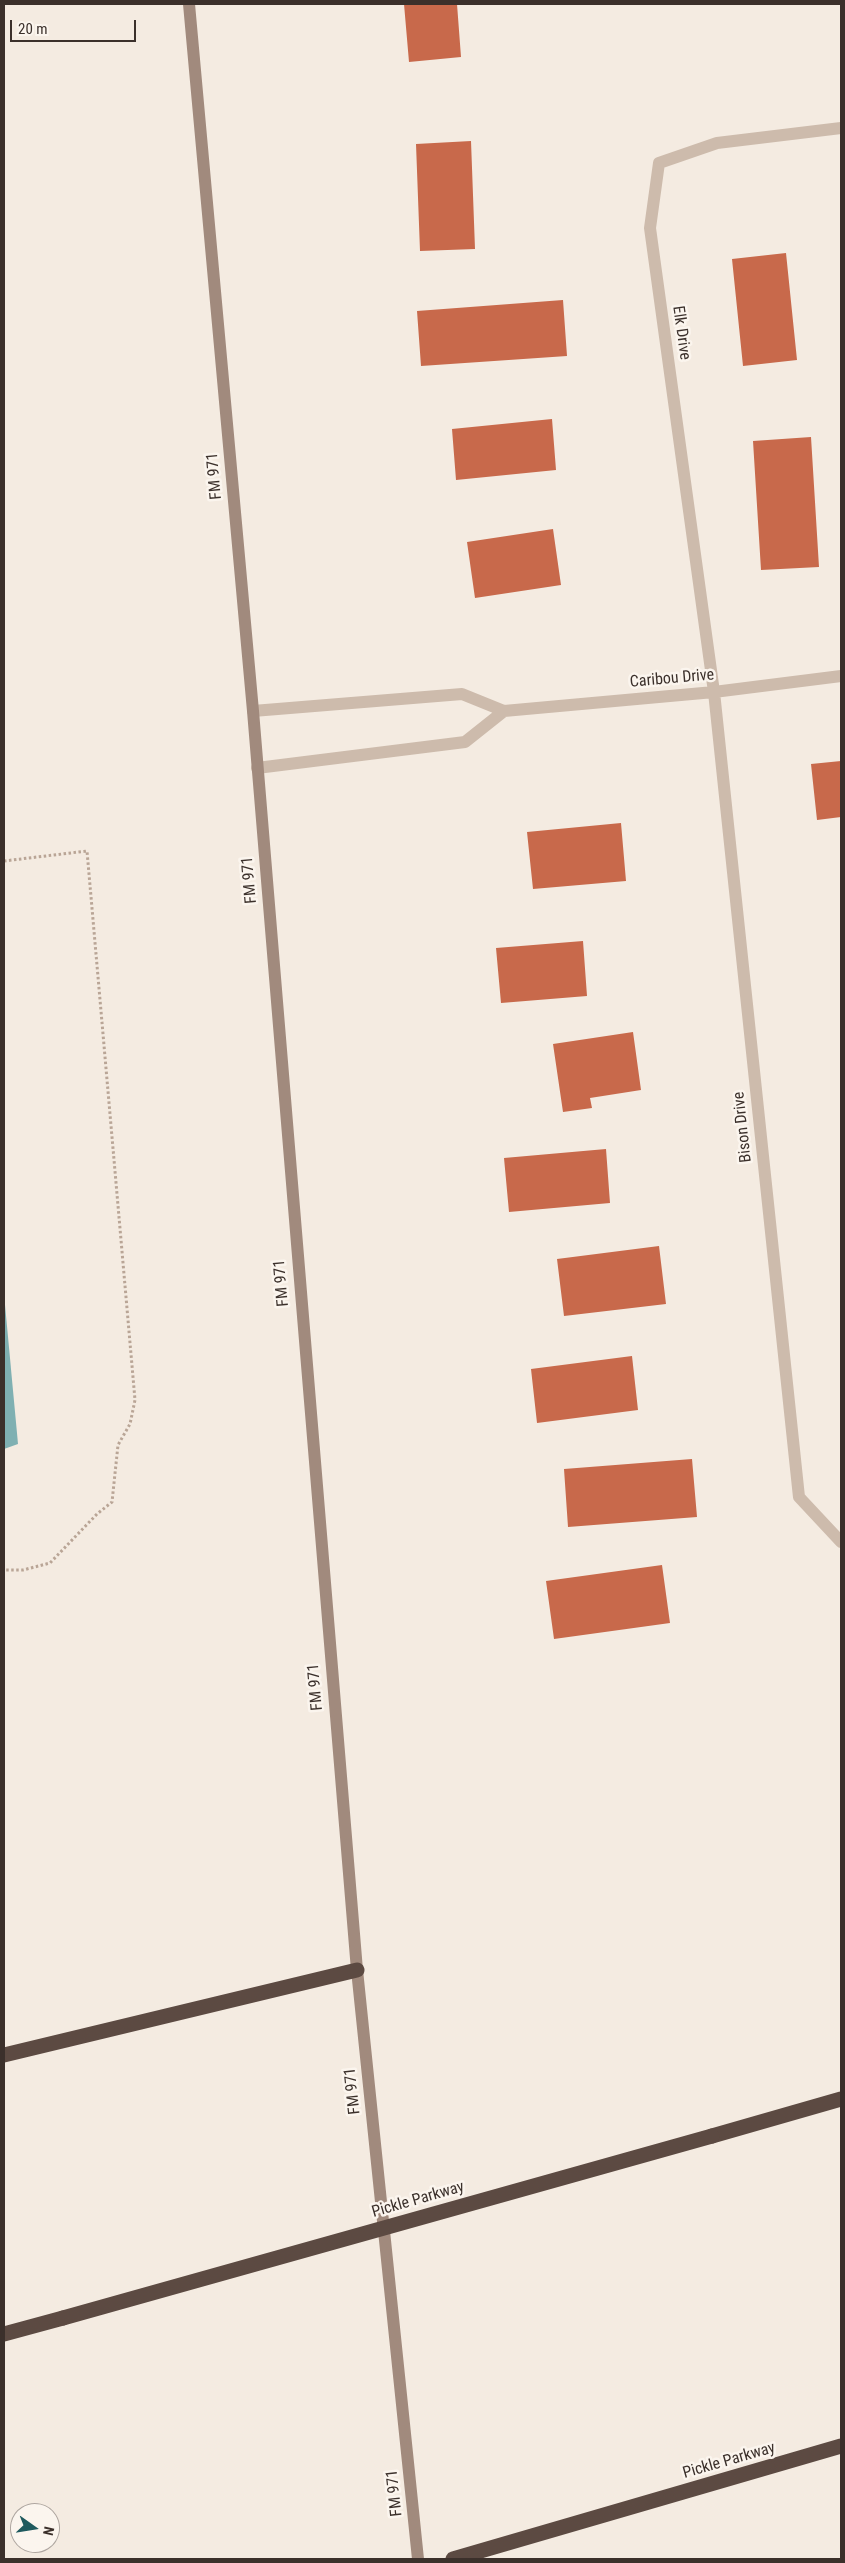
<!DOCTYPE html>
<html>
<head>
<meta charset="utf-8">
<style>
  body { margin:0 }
  #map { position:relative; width:845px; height:2563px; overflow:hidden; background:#f4ebe1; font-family:"Roboto Condensed",sans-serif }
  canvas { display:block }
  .frame { position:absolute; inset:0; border:5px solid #3b302b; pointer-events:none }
  .north { position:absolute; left:10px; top:2503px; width:50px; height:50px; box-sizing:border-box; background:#fbf5ee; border:1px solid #aea6a0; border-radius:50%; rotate:103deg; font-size:14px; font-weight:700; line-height:20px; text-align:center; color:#3b302b }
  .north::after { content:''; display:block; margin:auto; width:18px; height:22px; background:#1f5a5e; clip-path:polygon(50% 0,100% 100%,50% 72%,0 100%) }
  .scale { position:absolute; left:10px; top:20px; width:126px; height:22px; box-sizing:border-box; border:2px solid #3b302b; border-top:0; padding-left:6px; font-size:15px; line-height:18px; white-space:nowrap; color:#3b302b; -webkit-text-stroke:4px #fbf5ee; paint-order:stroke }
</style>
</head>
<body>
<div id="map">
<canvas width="845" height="2563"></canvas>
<div class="frame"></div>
<div class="north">N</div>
<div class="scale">20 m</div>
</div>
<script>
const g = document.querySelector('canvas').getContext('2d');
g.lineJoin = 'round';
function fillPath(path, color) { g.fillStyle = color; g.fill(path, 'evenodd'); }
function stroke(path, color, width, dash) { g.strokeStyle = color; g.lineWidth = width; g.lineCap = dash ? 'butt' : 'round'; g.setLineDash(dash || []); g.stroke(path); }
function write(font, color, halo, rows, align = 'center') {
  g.font = font + ' "Roboto Condensed",sans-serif'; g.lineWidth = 5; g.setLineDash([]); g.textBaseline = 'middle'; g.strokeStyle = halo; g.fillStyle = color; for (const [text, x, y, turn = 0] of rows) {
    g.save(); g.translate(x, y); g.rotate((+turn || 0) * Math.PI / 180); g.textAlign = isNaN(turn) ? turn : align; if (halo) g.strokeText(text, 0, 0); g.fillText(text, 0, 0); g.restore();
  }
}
const water = new Path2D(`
  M4,1294L18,1444L4,1449Z`);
const building = new Path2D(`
  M404,4H457L461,57L409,62Z
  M471,141L475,249L420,251L416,144Z
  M786,253L797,360L743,366L732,259Z
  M563,300L567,356L421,366L417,311Z
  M552,419L556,470L456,480L452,429Z
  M811,437L819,567L761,570L753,441Z
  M553,529L561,585L475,598L467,542Z
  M841,761V817L817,820L811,764Z
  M621,823L626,881L533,889L527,832Z
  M583,941L587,996L501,1003L496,948Z
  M633,1032L641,1090L590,1098L592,1108L563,1112L553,1044Z
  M606,1149L610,1203L509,1212L504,1158Z
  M659,1246L666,1304L564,1316L557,1259Z
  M632,1356L638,1410L537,1423L531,1369Z
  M692,1459L697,1517L568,1527L564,1469Z
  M662,1565L670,1623L554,1639L546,1581Z`);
const path = new Path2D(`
  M4,861L87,851L135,1400L130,1424L118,1445L112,1502L97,1514L50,1563L23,1570H4`);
const street = new Path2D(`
  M841,128L717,143L659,163L650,228L714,692L799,1497L841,1542
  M253,711L462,694L504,711L714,692L841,676
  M257,768L465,742L504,711`);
const secondary = new Path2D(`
  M189,4L253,711L357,1970L418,2559`);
const highway = new Path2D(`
  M4,2055L357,1970
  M712,2136L841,2099
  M4,2334L63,2318
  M453,2559L841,2446`);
const highwayBridge = new Path2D(`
  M63,2318L712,2136`);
const streetNames = [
  ["Elk Drive",681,333,82],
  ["FM 971",215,476,-95],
  ["Caribou Drive",672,679,-5],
  ["FM 971",250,880,-95],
  ["Bison Drive",743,1127,-96],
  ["FM 971",282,1283,-95],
  ["FM 971",316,1687,-95],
  ["FM 971",353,2091,-96],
  ["Pickle Parkway",418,2200,-16],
  ["Pickle Parkway",729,2461,-16],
  ["FM 971",395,2493,-96]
];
fillPath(water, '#7fb0b2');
fillPath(building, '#c8694b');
stroke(path, '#b9a596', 3, [2.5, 2.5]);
stroke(street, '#cdbbac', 12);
stroke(secondary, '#a18a7d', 12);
stroke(highway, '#5c4a42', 15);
stroke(highwayBridge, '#5c4a42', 15);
write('16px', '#3b302b', '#fbf5ee', streetNames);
</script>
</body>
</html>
